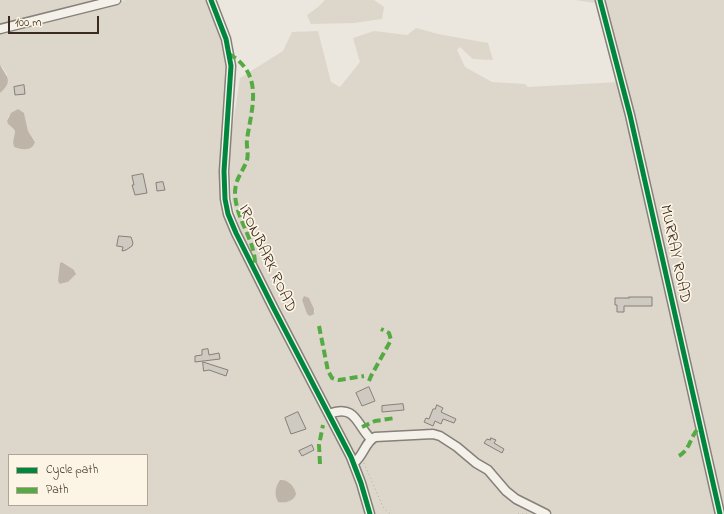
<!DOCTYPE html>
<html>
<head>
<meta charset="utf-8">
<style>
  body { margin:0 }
  #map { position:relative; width:724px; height:514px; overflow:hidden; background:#ebe7de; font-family:"Indie Flower",sans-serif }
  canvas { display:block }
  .legend { position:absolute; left:8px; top:454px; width:140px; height:52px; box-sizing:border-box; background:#fcf5e5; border:1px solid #afa495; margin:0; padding:5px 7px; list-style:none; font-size:12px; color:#3b2a1e }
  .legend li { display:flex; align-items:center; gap:8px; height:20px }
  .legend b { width:20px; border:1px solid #afa495 }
  .scale { position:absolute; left:8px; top:16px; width:91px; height:18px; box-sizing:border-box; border:2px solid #3b2a1e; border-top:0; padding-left:5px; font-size:12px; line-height:14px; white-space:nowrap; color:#3b2a1e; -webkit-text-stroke:3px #fcf5e5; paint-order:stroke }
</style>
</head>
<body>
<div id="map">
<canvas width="724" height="514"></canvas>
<ul class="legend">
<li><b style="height:5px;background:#00873e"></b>Cycle path</li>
<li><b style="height:5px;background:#55ab43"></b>Path</li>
</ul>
<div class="scale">100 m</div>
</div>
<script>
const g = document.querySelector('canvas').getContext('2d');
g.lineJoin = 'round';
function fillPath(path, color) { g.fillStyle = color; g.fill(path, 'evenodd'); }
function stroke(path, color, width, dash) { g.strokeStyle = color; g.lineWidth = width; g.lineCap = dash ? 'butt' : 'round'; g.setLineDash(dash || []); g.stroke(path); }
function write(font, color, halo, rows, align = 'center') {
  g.font = font + ' "Indie Flower",sans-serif'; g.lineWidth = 3.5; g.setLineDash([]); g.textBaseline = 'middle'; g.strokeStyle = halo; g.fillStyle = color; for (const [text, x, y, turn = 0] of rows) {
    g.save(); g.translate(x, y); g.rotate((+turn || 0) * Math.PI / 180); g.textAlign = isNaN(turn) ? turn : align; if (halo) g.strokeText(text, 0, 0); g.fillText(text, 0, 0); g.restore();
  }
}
const green = new Path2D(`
  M0,0H97L0,25Z
  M126,0H207L221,35L227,69L222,139L221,196L352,466L366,514H0V93L6,85L7,74L0,64V32ZM24,113L28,131L35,141C33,152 22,151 14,147L13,142L15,132L7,121L9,115ZM61,262H63L76,272L68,282L62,284L58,281ZM9,455H147V505H9ZM282,479L292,500L283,503L278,502L276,496L279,482Z
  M325,0H374L384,7L382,19L354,23L311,24L307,15L318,7Z
  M575,0H724V514H723L603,4Z
  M416,28L438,34L488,43L493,60L473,59L460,47L457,50L465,67L492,82L525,84L528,87L619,82L718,514H553L517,499L441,435H371L362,424L331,408L327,405L244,243L232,202L230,178V143L240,78L283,51L292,32L318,31L331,82L340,87L360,62L353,38L374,31L407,35ZM309,298L315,312L307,314L302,300ZM369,388L375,401L362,406L356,393Z
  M334,414L352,416L367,441L355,458Z
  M436,435L488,472L505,493L543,514H373L358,463L373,439Z`);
const water = new Path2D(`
  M0,64C5,76 15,80 0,93Z
  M18,109L24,113L28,131L35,142C32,152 22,150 14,147L13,142L15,132C14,127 8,126 7,121L11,113Z
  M62,262L74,270L76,274L68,282L60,284L58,281L60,263Z
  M304,296L309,298L314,309V314L310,316L307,314L302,300Z
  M280,480C288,479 295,487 296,494C294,501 285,504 278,502C274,494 275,487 280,480Z`);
const building = new Path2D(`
  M24,85L25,94L15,95L14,87Z
  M143,174L147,193L135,195L132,185H134L132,176Z
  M163,182L165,190L157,191L156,183Z
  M119,236L131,237L133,243L132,246L126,250L122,251L123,247L117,246Z
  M629,297H652V306H624V312H617V305H615V298H629Z
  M208,349L209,355L219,353L220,359L195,362V356L202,355V350Z
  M203,362L228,370L226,376L209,370L204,371Z
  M369,387L375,401L362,406L356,393Z
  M403,404L404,410L382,412V406Z
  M437,405L443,408L441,412L456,419L454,423L443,419L441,424L435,421L433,426L424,422L426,418L429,419L433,409H435Z
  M298,412L306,429L291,434L285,418Z
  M491,438L496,440L494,443L504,449L502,453L484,443L487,439L490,440Z
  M312,445L314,450L302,456L299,451Z`);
const path = new Path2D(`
  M364,463L383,507L390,514
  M518,514H529`);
const minor = new Path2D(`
  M211,0L226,39L231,66L224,171L225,199L228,214L236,233L273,307L351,457L361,483L370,514
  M600,0L630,115L720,514
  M0,29L116,0
  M329,414C356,403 357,426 371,439
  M354,463C364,455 365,442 375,437L433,434L440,436L457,447L476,463L488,470L506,491L516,499L546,514`);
const quiet = new Path2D(`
  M229,54C264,74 252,107 247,139C246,146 249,154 247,160C242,174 235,178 235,194C236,219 255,240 255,264
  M319,326L328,371L332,378L339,380L364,376
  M369,381L371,376L391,340L389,333L381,329
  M362,427L375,421L395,418
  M679,456C691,449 690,435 700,427
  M320,464L319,445L323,425`);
const cycleway = new Path2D(`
  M211,0L226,39L231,66L224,171L225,199L228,214L236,233L273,307L351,457L361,483L370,514
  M600,0L630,115L720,514`);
const streetNames = [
  ["MURRAY ROAD",674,254,78],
  ["IRONBARK ROAD",266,259,65]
];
fillPath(green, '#ddd6ca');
fillPath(water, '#beb5a8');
fillPath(building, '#cecac2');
stroke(building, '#858079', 1);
stroke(minor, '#858079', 11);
stroke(path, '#b1ada7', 1, [1, 3]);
stroke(minor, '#f4f0ea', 8);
stroke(quiet, '#55ab43', 4, [8, 4]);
stroke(cycleway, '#00873e', 5);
write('16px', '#3b2a1e', '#fcf5e5', streetNames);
</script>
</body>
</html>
